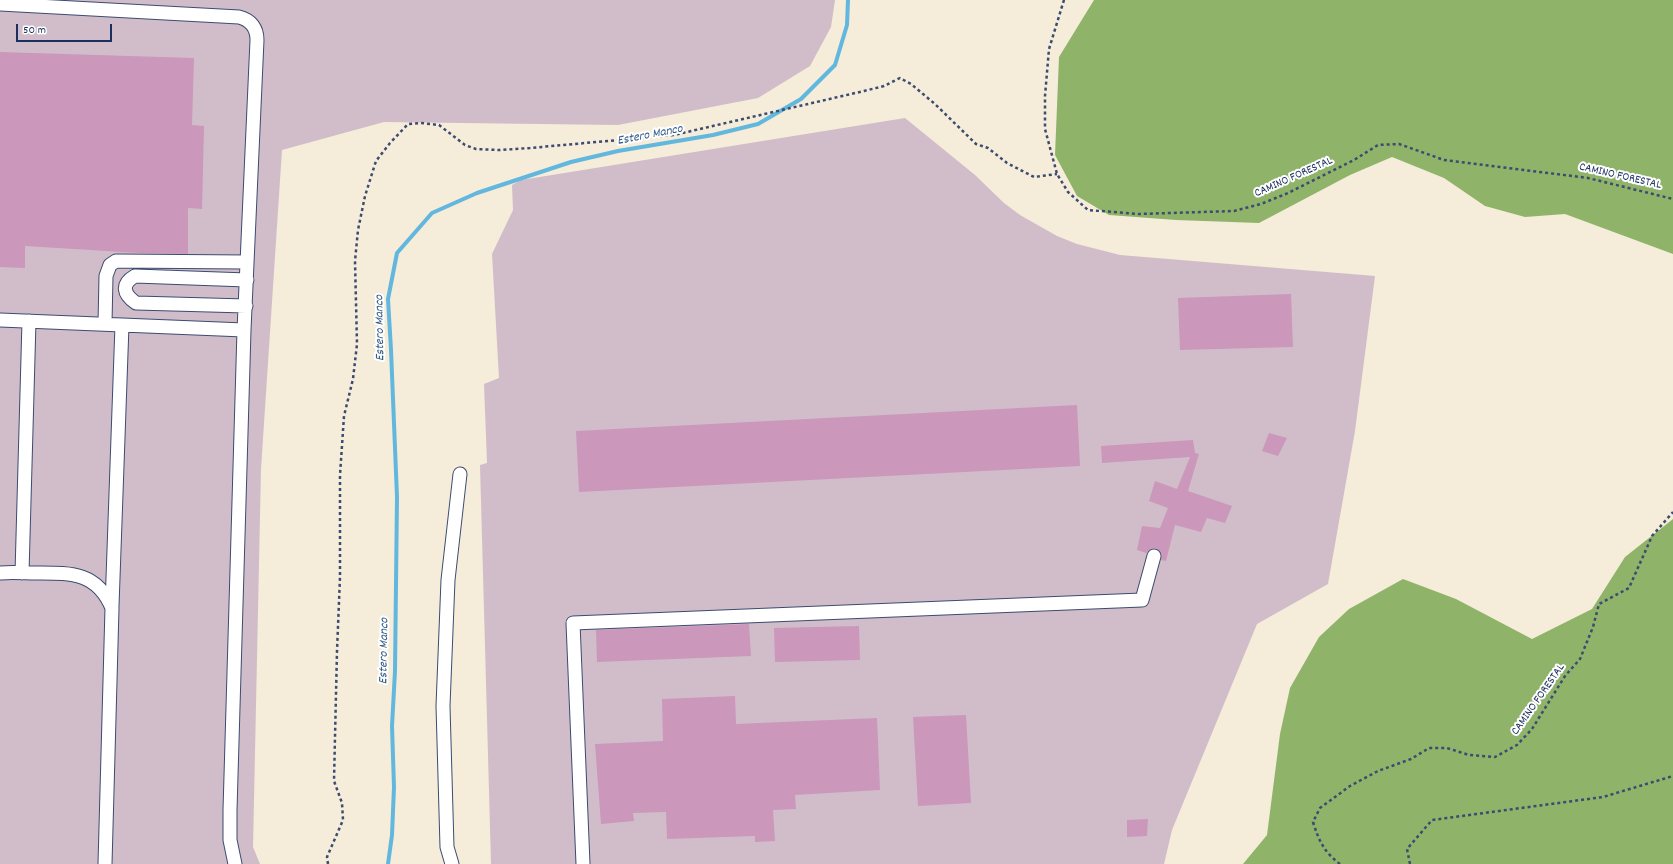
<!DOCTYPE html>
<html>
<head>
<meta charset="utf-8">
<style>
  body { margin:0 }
  #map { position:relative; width:1673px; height:864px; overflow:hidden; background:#f5ecd9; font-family:Dekko,sans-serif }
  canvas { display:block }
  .scale { position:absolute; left:16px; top:24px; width:96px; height:18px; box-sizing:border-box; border:2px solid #1b2f5e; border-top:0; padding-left:5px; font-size:12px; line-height:14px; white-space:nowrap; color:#1b2f5e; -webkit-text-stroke:3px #fff; paint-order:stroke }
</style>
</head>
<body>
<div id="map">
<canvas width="1673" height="864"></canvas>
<div class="scale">50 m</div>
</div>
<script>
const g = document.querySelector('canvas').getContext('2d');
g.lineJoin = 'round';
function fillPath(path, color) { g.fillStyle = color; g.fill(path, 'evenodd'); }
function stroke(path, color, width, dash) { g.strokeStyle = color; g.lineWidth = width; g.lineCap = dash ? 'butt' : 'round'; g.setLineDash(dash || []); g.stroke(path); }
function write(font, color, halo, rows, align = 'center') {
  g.font = font + ' Dekko,sans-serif'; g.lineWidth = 4; g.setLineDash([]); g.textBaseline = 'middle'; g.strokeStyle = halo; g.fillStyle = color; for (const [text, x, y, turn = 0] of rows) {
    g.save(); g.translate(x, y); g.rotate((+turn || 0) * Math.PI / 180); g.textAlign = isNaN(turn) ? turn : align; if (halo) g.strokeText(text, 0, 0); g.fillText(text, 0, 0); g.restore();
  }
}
const industrial = new Path2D(`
  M0,0H835L831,27L810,66L758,98L618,125L384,122L282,150L261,469L253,847L260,864H0Z
  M905,118L975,175L1004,203L1020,215L1057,236L1077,244L1120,255L1375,276L1355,431L1328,584L1257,624L1172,830L1164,864H491L480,465L487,463L484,384L499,378L492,254L513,210L512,185L521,180Z`);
const forest = new Path2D(`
  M1094,0H1673V254L1565,214L1525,217L1485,206L1444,178L1392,157L1350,175L1259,223L1176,220L1109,215L1077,196L1055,155L1059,57Z
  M1673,519V864H1243L1267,835L1280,734L1290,688L1319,637L1349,609L1403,579L1456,599L1532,639L1592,609L1625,557Z`);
const stream = new Path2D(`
  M388,864L392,835L394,787L392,726L395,671L397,497L391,350L388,299L397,253L432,213L477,193L571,162L618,151L713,135L758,124L801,99L835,65L847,25L848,0`);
const building = new Path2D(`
  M0,52L194,58L192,125L204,126L202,209L188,208V254L139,253L25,246V268L0,267Z
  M1291,294L1293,347L1180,350L1178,298Z
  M1077,405L1080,466L579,492L576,431Z
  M1269,433L1287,438L1278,456L1262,451Z
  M1193,440L1195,453L1199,454L1188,491L1232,506L1225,523L1207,518L1201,532L1175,525L1166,561L1161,560L1162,554L1156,548H1152L1146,553L1137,550L1142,526L1160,528L1168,508L1149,501L1155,481L1177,489L1190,457L1102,463L1101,446Z
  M749,624L751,656L597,662L596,630Z
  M859,626L860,660L775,662L774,628Z
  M735,696L736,724L877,718L880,790L795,795L796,809L773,810L775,841L755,842V836L667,839L666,812L633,813L634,821L601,824L595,744L663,741L662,699Z
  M966,715L971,803L918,806L913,717Z
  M1148,819L1147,836L1127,837V820Z`);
const path = new Path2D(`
  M1064,0L1049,49L1045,96V129L1057,174L1068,192L1088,210L1138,214L1234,211L1261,204L1288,193L1354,160L1378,145L1399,144L1444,160L1588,178L1673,199
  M328,864L327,857L343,820L342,803L334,781L337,651L340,577V475L344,416L353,379L357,344L355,261L358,230L365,196L376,161L390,143L408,124L421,123L439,125L465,145L476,149L500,150L530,148L674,135L864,91L884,86L900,78L911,84L935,104L976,144L988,148L1007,163L1034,177L1057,174
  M1340,864C1324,852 1319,841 1313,822L1320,808L1350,786L1378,771L1411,759L1429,748H1447L1469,755L1495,757L1517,745L1532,729L1565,676L1580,659L1593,627L1599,604L1629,588L1652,536L1673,512
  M1410,864L1407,849L1432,820L1603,797L1673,776`);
const minor = new Path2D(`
  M0,4L239,17C251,20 257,28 257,40L244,330L0,320
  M246,306L136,303C123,294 121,284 135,276L247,280
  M105,324L106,276L110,265L116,261L247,262
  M0,573C12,572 25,573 37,573C71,573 97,572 112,608L105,864
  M22,573L29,321
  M112,606L122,325
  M235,864L230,840V810L244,330
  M452,864L447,847L443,706L448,580L460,474
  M583,864L573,623L1142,600L1154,556`);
const streetNames = [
  ["CAMINO FORESTAL",1620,177,13],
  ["CAMINO FORESTAL",1294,178,-24],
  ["CAMINO FORESTAL",1539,700,-55]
];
const waterNames = [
  ["Estero Manco",650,136,-11],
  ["Estero Manco",381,328,-91],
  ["Estero Manco",385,651,-89]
];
fillPath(industrial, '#d1bdca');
fillPath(forest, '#8fb469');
stroke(stream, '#62b7de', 4);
fillPath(building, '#cb97bb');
stroke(minor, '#3c4b70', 15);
stroke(path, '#3c4b70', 2.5, [3, 3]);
stroke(minor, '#fff', 13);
write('12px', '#1b2f5e', '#fff', streetNames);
write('italic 13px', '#345f8b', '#fff', waterNames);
</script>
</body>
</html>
